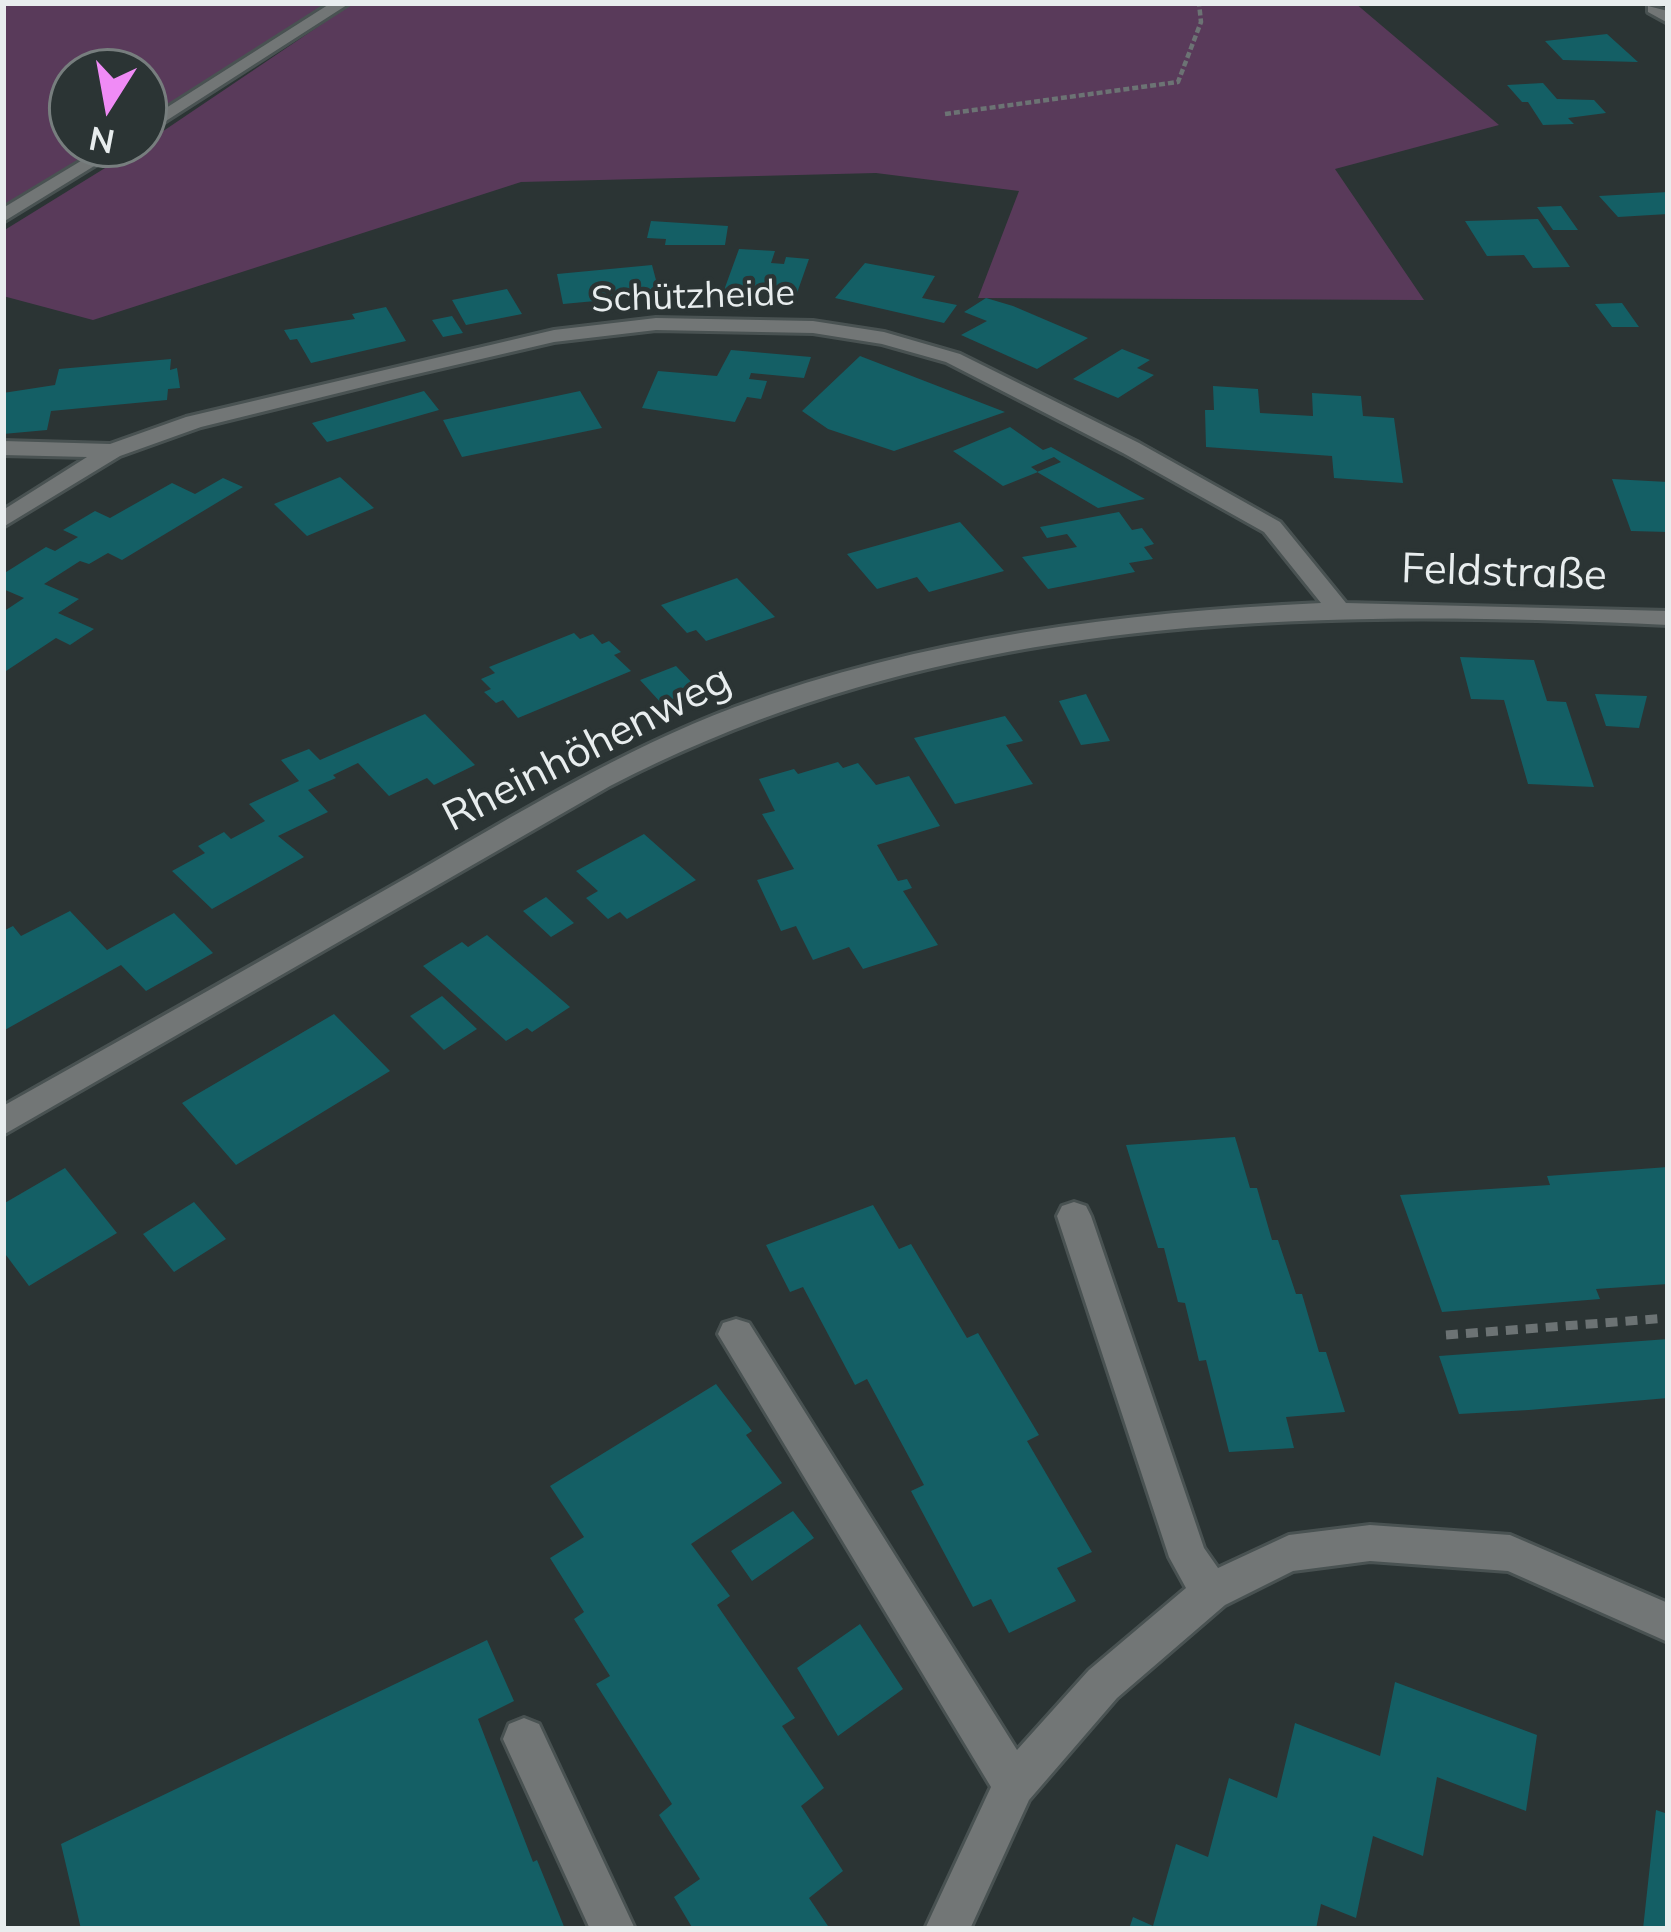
<!DOCTYPE html>
<html>
<head>
<meta charset="utf-8">
<style>
  body { margin:0 }
  #map { position:relative; width:1671px; height:1932px; overflow:hidden; background:#2b3434; font-family:Mulish,sans-serif }
  canvas { display:block }
  .frame { position:absolute; inset:0; border:6px solid #e8edee; pointer-events:none }
  .north { position:absolute; left:48px; top:48px; width:120px; height:120px; box-sizing:border-box; background:#2b3434; border:3px solid #777e7e; border-radius:50%; rotate:191deg; font-size:33px; font-weight:700; line-height:48px; text-align:center; color:#e8edee }
  .north::after { content:''; display:block; margin:auto; width:42px; height:54px; background:#f08bf6; clip-path:polygon(50% 0,100% 100%,50% 72%,0 100%) }
</style>
</head>
<body>
<div id="map">
<canvas width="1671" height="1932"></canvas>
<div class="frame"></div>
<div class="north">N</div>
</div>
<script>
const g = document.querySelector('canvas').getContext('2d');
g.lineJoin = 'round';
function fillPath(path, color) { g.fillStyle = color; g.fill(path, 'evenodd'); }
function stroke(path, color, width, dash) { g.strokeStyle = color; g.lineWidth = width; g.lineCap = dash ? 'butt' : 'round'; g.setLineDash(dash || []); g.stroke(path); }
function write(font, color, halo, rows, align = 'center') {
  g.font = font + ' Mulish,sans-serif'; g.lineWidth = 9; g.setLineDash([]); g.textBaseline = 'middle'; g.strokeStyle = halo; g.fillStyle = color; for (const [text, x, y, turn = 0] of rows) {
    g.save(); g.translate(x, y); g.rotate((+turn || 0) * Math.PI / 180); g.textAlign = isNaN(turn) ? turn : align; if (halo) g.strokeText(text, 0, 0); g.fillText(text, 0, 0); g.restore();
  }
}
const green = new Path2D(`
  M3,3H333L144,124V72H72V144H113L3,210Z
  M353,3H1355L1499,125L1335,169L1424,300L978,298L1019,191L876,173L521,182L93,320L3,296V231L144,144Z`);
const building = new Path2D(`
  M1607,34L1638,62L1563,60L1545,41Z
  M1543,83L1557,99L1594,100L1606,113L1568,118L1574,124L1543,125L1528,102H1522L1507,85Z
  M1668,192V214L1618,217L1599,196Z
  M1561,206L1578,230H1553L1537,207Z
  M1538,219L1570,267L1533,268L1524,255L1487,256L1465,221Z
  M651,221L728,226L725,245H665L666,239L647,238Z
  M739,249L775,251L771,263L784,264L786,257L809,259L797,293H723Z
  M865,263L935,276L922,298L957,305L944,323L835,298Z
  M652,265L660,295L563,304L557,274Z
  M507,289L522,314L466,325L452,300Z
  M986,298L1013,306L1088,338L1037,369L961,335L987,321L964,312Z
  M1622,303L1639,327H1612L1595,304Z
  M386,307L406,341L311,363L297,339L290,340L284,330L355,319L352,314Z
  M452,316L463,333L443,337L432,320Z
  M1122,349L1150,360L1137,368L1154,375L1118,398L1073,379Z
  M731,350L811,357L804,378L751,373L749,379L767,381L761,399L747,397L735,422L642,408L658,371L717,376Z
  M860,356L1005,412L894,451L828,429L802,411Z
  M171,359L170,370L177,368L180,388L168,389L167,400L51,411L47,430L3,434V393L55,385L59,369Z
  M1213,386L1258,389L1260,413L1313,416L1312,393L1361,396L1363,416L1394,418L1403,483L1334,478L1332,456L1206,447L1205,410H1214Z
  M424,391L439,410L327,442L312,423Z
  M580,391L602,428L462,457L443,420Z
  M1010,427L1043,450L1051,447L1145,499L1098,508L1037,472L1061,462L1054,457L1031,467L1038,472L1003,486L953,451Z
  M340,477L374,508L307,536L274,504Z
  M223,478L243,487L122,560L108,553L89,564L80,561L44,584L79,599L58,613L94,629L70,645L56,638L3,673V612L24,598L3,589V574L46,547L55,551L78,537L63,530L95,511L110,518L172,483L195,494Z
  M1612,479L1668,482V532L1631,531Z
  M1119,512L1132,530L1142,528L1154,544L1144,547L1153,559L1129,563L1135,572L1048,589L1022,557L1077,547L1067,534L1047,538L1040,527Z
  M960,522L1004,571L929,592L917,577L877,589L847,554Z
  M737,578L775,617L706,641L696,630L687,633L661,605Z
  M574,633L580,639L593,634L602,644L609,641L621,652L614,655L631,671L518,718L503,700L496,703L484,692L491,689L481,679L495,673L489,667Z
  M1460,657L1534,660L1547,701L1566,702L1594,787L1528,784L1504,700L1471,699Z
  M676,666L698,689L662,704L640,680Z
  M1086,694L1110,741L1081,745L1059,701Z
  M1595,694L1647,696L1639,728L1606,726Z
  M425,714L475,765L434,785L427,778L389,796L358,763L333,775L336,778L308,790L328,812L278,836L304,857L212,909L172,871L205,853L198,846L224,832L231,839L265,821L249,804L299,781L281,760L309,749L320,760Z
  M1005,716L1023,741L1006,745L1033,784L955,804L914,738Z
  M838,762L843,768L858,763L876,785L909,776L940,826L877,845L898,881L907,879L912,888L903,891L938,945L863,969L849,947L813,960L796,926L781,931L757,880L794,869L762,814L775,811L759,779L794,769L798,774Z
  M644,834L696,880L627,919L620,912L608,919L586,898L598,891L576,871Z
  M546,897L574,923L551,937L523,911Z
  M70,911L107,950L174,913L213,953L146,991L121,965L3,1031V931L13,926L21,936Z
  M487,935L570,1007L532,1032L527,1028L506,1041L423,966L462,942L468,947Z
  M442,996L477,1029L444,1050L410,1016Z
  M334,1014L390,1071L236,1165L182,1103Z
  M1235,1137L1250,1188H1257L1272,1240H1278L1296,1294H1302L1319,1352H1326L1345,1412L1286,1417L1294,1448L1229,1452L1206,1360L1199,1361L1185,1303L1178,1302L1164,1248H1158L1126,1145Z
  M1668,1167V1284L1596,1289L1600,1299L1442,1312L1400,1195L1550,1185L1547,1176Z
  M65,1168L117,1233L29,1286L3,1251V1204Z
  M194,1202L226,1239L174,1272L143,1234Z
  M873,1205L899,1249L911,1244L967,1338L978,1333L1039,1435L1027,1441L1092,1552L1057,1568L1076,1601L1009,1633L991,1599L973,1607L911,1491L924,1485L867,1379L855,1385L803,1287L790,1292L766,1245Z
  M1668,1339V1398L1529,1410L1459,1414L1439,1356Z
  M716,1384L752,1431L746,1435L782,1483L691,1544L730,1596L717,1605L795,1718L782,1726L824,1788L801,1806L843,1871L809,1898L830,1929H693L674,1897L700,1879L659,1815L672,1804L596,1684L610,1676L574,1619L584,1612L550,1558L584,1537L550,1486Z
  M793,1511L814,1538L752,1581L731,1551Z
  M860,1624L903,1689L838,1736L797,1668Z
  M487,1640L514,1701L478,1719L533,1862L537,1860L565,1929H81L61,1844Z
  M1395,1682L1537,1735L1526,1811L1437,1777L1423,1856L1373,1836L1356,1918L1321,1904L1316,1929H1129L1133,1917L1153,1926L1176,1844L1208,1857L1229,1778L1277,1798L1295,1723L1380,1756Z
  M1656,1810L1668,1814V1929H1643Z`);
const pathFar1 = new Path2D(`
  M945,114L1178,82L1201,22L1199,3`);
const path = new Path2D(`
  M1446,1335L1668,1318`);
const minor = new Path2D(`
  M331,3H350L144,135V122Z
  M1648,6L1668,11V23L1648,12Z
  M109,144H130L3,222V208Z
  M656,318L813,321L884,332L960,354L1139,443L1280,522L1346,603L1668,611V625C1300,608 944,613 610,786L3,1135V1106C140,1029 277,952 413,874C517,814 621,750 735,707C922,638 1122,612 1321,603L1264,532L1123,453L946,362L882,344L813,333L656,330L554,342L391,380L201,427L120,456L3,527V510L87,457L3,455V441L110,444L186,417L554,330Z
  M1074,1202L1086,1206L1091,1216L1204,1548L1218,1568L1289,1535L1370,1525L1510,1535L1668,1603V1642L1508,1571L1370,1561L1293,1571L1225,1605L1117,1698L1029,1800L970,1929H925L991,1787L718,1334L723,1323L736,1319L749,1323L1017,1750L1089,1670L1186,1588L1169,1557L1057,1216L1062,1206Z
  M524,1718L539,1724L635,1929H590L503,1739L509,1724Z`);
const farStreetnames = [
  ["Schützheide",693,297,-2]
];
const streetNames = [
  ["Feldstraße",1504,573,2],
  ["Rheinhöhenweg",587,749,-27]
];
fillPath(green, '#593a5a');
fillPath(building, '#145f65');
stroke(minor, '#495252', 6);
stroke(pathFar1, '#6c7374', 4.5, [6, 3]);
stroke(path, '#6c7374', 9, [12, 8]);
fillPath(minor, '#727676');
write('36px', '#e8edee', '#2b3434', farStreetnames);
write('42px', '#e8edee', '#2b3434', streetNames);
</script>
</body>
</html>
